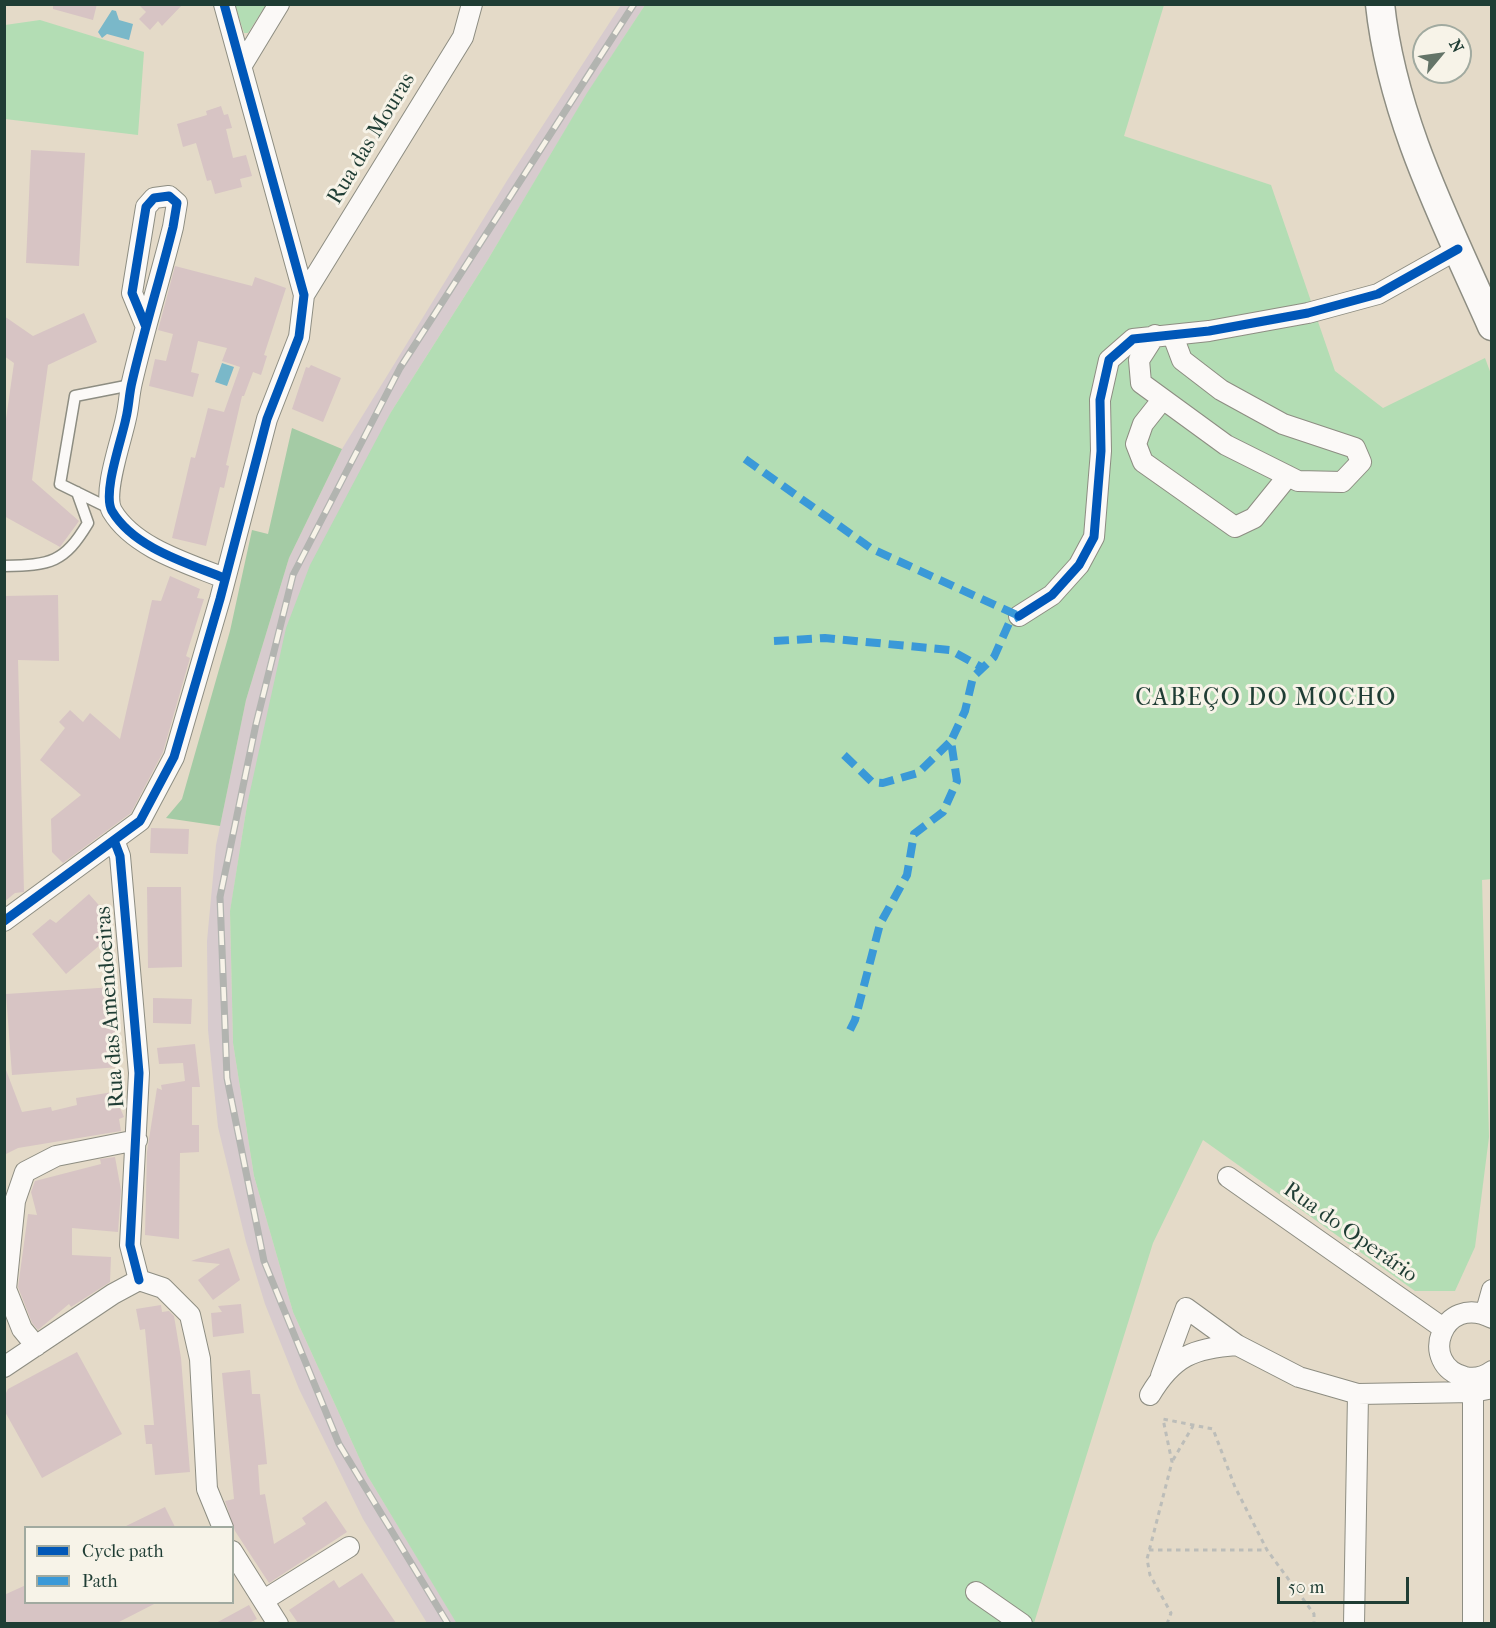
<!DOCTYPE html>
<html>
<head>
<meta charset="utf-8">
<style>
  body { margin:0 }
  #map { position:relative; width:1496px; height:1628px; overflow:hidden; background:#e4dac8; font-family:"IM FELL French Canon",serif }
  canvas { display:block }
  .frame { position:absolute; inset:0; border:6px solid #1f3d34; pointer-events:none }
  .legend { position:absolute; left:24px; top:1526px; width:210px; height:78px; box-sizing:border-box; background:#f7f3e8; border:2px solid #a1aaa0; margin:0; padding:8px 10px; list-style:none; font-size:18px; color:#1f3d34 }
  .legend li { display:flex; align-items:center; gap:12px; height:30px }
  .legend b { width:30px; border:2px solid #a1aaa0 }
  .north { position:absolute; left:1412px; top:24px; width:60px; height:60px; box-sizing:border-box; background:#f7f3e8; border:2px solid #a1aaa0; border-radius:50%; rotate:61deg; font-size:16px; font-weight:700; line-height:24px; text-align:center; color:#1f3d34 }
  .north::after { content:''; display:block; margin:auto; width:21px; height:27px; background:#647468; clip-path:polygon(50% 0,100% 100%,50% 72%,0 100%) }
  .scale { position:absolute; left:1277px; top:1577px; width:132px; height:27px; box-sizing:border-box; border:3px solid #1f3d34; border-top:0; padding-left:8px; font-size:18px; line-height:21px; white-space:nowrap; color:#1f3d34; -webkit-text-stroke:4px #f7f3e8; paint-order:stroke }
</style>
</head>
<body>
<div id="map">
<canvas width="1496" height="1628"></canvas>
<div class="frame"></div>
<ul class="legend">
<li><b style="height:8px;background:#0057b8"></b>Cycle path</li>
<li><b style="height:8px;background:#3a99d8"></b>Path</li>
</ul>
<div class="north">N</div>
<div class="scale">50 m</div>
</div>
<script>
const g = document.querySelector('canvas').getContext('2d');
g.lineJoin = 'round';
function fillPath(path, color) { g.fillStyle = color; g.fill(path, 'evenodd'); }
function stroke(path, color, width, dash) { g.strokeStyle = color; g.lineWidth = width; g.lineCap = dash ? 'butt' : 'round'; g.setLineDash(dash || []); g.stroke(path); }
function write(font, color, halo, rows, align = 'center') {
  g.font = font + ' "IM FELL French Canon",serif'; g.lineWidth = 6; g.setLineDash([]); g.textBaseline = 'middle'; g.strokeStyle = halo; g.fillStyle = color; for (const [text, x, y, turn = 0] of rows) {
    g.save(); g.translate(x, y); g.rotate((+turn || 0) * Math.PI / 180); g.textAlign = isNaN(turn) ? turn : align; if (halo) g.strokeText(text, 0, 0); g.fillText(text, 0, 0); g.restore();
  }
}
const industrial = new Path2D(`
  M621,5H645L587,94L487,261L391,412L247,805L230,912L233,1043L254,1176L293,1312L367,1475L457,1623H427L363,1519L299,1389L265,1304L246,1242L218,1127L208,1030L207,941L216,845L246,700L289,558L342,449L508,179Z`);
const green = new Path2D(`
  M235,5H266L248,33H244Z
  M645,5H1164L1124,136L1271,185L1335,371L1383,408L1485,358L1491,374L1492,879L1482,880L1489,1137L1475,1247L1455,1291H1415L1203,1140L1153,1243L1034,1623L457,1624L367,1475L293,1312L254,1176L233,1043L230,911L247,805L286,628L310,565L391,412L487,261L587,93Z
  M40,20L144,52L138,135L5,119V25Z`);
const forest = new Path2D(`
  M292,428L342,449L289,558L246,700L220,826L166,818L182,799L230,631L252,530L268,534Z`);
const water = new Path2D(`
  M112,10L116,11L119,20L133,24L129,40L107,34L102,38L98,32Z
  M222,363L234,367L227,386L215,382Z`);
const building = new Path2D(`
  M53,4H97L93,20L53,9Z
  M138,4H183L162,26L158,21L150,30L139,19L146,12Z
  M221,106L224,115L228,114L232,128L226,129L233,158L246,155L252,176L240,179L242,187L215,194L211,180L207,181L196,143L183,147L177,124L207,115L206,111Z
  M31,150L85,153L79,266L26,263Z
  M175,266L252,286L255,277L286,288L264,355L267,356L261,375L253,372L244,396H242L226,465L229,466L224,488L220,487L206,546L172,538L191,457L195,458L208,408L224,412L240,367L222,361L227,348L198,341L191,372L199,374L193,397L149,386L155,359L166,361L173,334L158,330Z
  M84,313L97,342L48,365L32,480L79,521L60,547L4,516V433L14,363L4,356V316L33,336Z
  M311,365L341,378L323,422L292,409L306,367L309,368Z
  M170,576L200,589L197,598L204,599L186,656L190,658L163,752L131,813L63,863L52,852L51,819L81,795L40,760L65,728L59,722L70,710L83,722L90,713L120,739L152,600L161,601Z
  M58,595L59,661L18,660L24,892L15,893L4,902V596Z
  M151,828L189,829L188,854L150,853Z
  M147,887H181L182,967L148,968Z
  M89,894L112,920L114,933L66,974L32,934L50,919L56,923Z
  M114,987L120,1067L12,1075L6,994Z
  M153,998L192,999L191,1024L153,1023Z
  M195,1044L200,1087H192V1125H199V1152L180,1153L179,1239L145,1235L147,1152L157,1088L162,1090L161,1085L185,1081L183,1063L159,1064L157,1048Z
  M6,1070L22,1112L51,1107L52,1111L77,1105L76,1098L113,1092L124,1117L119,1119L121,1131L18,1148L4,1155Z
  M115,1157L121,1190L118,1232L72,1228V1255L111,1257L110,1282L71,1307L69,1304L38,1330L32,1323L18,1287L28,1214L37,1215L31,1192L35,1181L101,1164L100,1159Z
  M229,1248L240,1280L213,1300L198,1280L220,1264L191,1261Z
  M241,1304L244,1333L213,1337L211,1313L222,1312L218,1306Z
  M161,1305L162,1312L169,1311L174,1316L181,1358L190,1472L155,1475L152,1444H146L144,1425H154L145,1329L140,1330L136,1309Z
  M77,1352L122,1434L42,1478L4,1410V1397L8,1389Z
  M250,1370L252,1394H260L267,1464L258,1465L260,1495L265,1494L274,1544L306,1524L302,1518L326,1501L347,1532L269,1583L235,1531L225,1501L234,1499L222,1373Z
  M165,1507L175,1527H124Z
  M362,1573L396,1623H298L289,1610L334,1580L339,1588Z
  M26,1585V1602H158L117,1623H4V1595Z
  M249,1605L257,1619L249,1623H216Z`);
const path = new Path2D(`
  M1173,1460L1193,1426
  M1149,1550H1267
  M1167,1624L1171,1613L1150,1575L1147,1559L1172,1462L1163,1419L1213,1429L1235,1487L1267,1550L1314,1614V1624`);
const service = new Path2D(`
  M111,509L60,484L75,396L131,385
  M4,566C51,565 64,563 88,523L77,492`);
const minor = new Path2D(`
  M242,65L279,4
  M304,295L463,37L472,4
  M146,327L132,293L146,207L154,198L169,196L177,203L173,227C160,279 144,330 132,382C129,394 129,406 126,418C122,439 102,493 112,511C134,548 187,563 224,578
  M1155,335L1139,360L1141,383L1226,445L1298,481L1342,482L1361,462L1355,448L1283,424L1221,390L1182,360L1173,336
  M1162,400L1143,424L1136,444L1143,462L1235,527L1254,518L1288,476
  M1019,616L1052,595L1079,565L1094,537L1101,451L1100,400L1109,360L1133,339L1209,331L1308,313L1378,294L1458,249
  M114,840L120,856L139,1073L130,1245L139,1280
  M4,921L140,821L174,757L220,599L267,419L299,337L304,295L224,4
  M1228,1177L1443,1328
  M1485,1315L1492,1290
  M1492,1318C1442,1292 1417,1365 1465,1377C1475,1379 1484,1377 1492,1371
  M1237,1345L1299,1377L1358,1394
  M36,1346L22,1329L6,1289L15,1201L25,1172L56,1156L137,1140
  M4,1367L113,1294L139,1280L163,1288L190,1315L200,1359L207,1489L223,1528
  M1468,1378L1473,1392V1624
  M1150,1395C1173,1356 1194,1348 1237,1345L1186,1308L1161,1376
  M232,1551L278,1624
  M976,1592L1022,1624
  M264,1600L349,1547
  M1354,1624L1358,1394L1473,1392L1488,1389`);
const secondary = new Path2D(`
  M1380,4C1392,118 1446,222 1492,326`);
const rail = new Path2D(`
  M448,1624L339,1444L264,1261L227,1078L220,897L256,724L293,575L400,368L634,4`);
const quiet = new Path2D(`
  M745,459L872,549L1019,616
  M774,641L825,638L950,650L983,668
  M844,755L872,782L883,783L918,773L951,741
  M850,1030L855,1020L880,924L907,875L914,834L943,812L957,781L951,741L965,711L973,677L994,657L1010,621L1019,616`);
const cycleway = new Path2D(`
  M146,327L132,293L146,207L154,198L169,196L177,203L173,227C160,279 144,330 132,382C129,394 129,406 126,418C122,439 102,493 112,511C134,548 187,563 224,578
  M1019,616L1052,595L1079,565L1094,537L1101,451L1100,400L1109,360L1133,339L1209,331L1308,313L1378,294L1458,249
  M114,840L120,856L139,1073L130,1245L139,1280
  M4,921L140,821L174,757L220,599L267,419L299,337L304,295L224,4`);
const streetNames = [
  ["Rua das Mouras",372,139,-59],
  ["Rua das Amendoeiras",111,1007,-94],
  ["Rua do Operário",1350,1233,35]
];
const neighbourhoodNames = [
  ["CABEÇO DO MOCHO",1266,699]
];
fillPath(industrial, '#d7cbce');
fillPath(green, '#b3ddb4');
fillPath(forest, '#a4cba5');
fillPath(water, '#7ab8c9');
fillPath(building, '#d7c4c4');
stroke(service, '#8d8d82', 13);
stroke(minor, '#8d8d82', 22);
stroke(secondary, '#8d8d82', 31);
stroke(path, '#bcbdb9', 3, [4.5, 4.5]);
stroke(service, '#fbf9f7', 10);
stroke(minor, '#fbf9f7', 20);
stroke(secondary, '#fbf9f7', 28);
stroke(rail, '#b2b4b0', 7);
stroke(rail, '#f7f3e8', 4.5, [14]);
stroke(quiet, '#3a99d8', 8, [15, 8]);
stroke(cycleway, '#0057b8', 9);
write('22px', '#1f3d34', '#f7f3e8', streetNames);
g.letterSpacing = '1.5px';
write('24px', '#1f3d34', '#f7f3e8', neighbourhoodNames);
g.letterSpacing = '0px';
</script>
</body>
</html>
